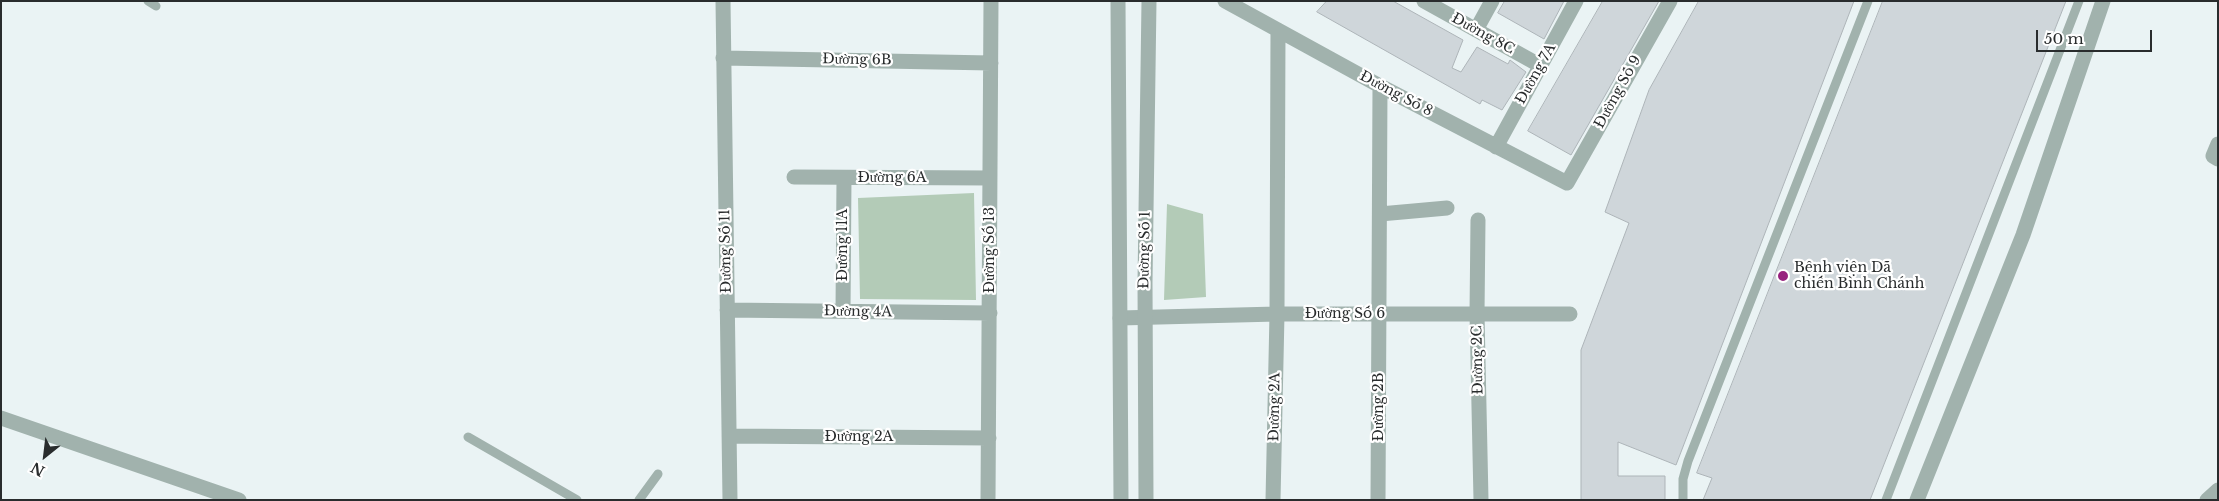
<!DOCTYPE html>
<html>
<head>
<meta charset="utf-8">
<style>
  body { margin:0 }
  #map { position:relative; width:2219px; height:501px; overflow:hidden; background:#eaf3f4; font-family:"Libre Baskerville",serif }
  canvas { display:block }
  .frame { position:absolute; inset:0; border:2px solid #292c2d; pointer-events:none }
  .north { position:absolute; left:20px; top:431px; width:50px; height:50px; -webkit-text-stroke:4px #fff; paint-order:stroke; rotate:209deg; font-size:14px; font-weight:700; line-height:20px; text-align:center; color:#292c2d }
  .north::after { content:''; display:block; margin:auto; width:18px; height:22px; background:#292c2d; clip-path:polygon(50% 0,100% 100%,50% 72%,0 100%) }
  .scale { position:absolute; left:2036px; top:30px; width:116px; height:22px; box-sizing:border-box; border:2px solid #292c2d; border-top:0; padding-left:6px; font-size:15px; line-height:18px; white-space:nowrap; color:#292c2d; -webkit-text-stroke:4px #fff; paint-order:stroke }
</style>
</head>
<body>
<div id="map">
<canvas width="2219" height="501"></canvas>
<div class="frame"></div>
<div class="north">N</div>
<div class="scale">50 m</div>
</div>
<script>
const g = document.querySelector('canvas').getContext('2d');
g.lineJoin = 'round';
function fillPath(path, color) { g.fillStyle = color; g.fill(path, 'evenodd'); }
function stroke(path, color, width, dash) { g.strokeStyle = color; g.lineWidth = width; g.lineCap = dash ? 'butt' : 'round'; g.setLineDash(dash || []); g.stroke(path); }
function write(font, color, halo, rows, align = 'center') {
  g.font = font + ' "Libre Baskerville",serif'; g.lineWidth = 4.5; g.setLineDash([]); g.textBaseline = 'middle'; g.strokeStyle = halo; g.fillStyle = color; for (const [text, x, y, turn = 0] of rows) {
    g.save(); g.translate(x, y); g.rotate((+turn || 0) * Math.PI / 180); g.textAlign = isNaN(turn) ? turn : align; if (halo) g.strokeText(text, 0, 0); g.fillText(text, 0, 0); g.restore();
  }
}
const green = new Path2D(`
  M974,193L976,300L860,299L858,198Z
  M1167,204L1203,214L1206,297L1164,300Z`);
const building = new Path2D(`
  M1327,1H1393L1463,40L1452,68L1461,72L1477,47L1508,64L1510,60L1526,72L1502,110L1482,100L1480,104L1317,12Z
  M1505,1H1564L1544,39L1498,13Z
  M1603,1H1659L1571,155L1528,131Z
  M1699,1H1854L1676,465L1618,442V476H1665V500H1581V350L1629,223L1605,212L1649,90Z
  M1883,1H2066L1870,500H1703L1712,478L1697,473Z`);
const service = new Path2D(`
  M148,1L156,6
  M468,437L577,500
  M639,500L658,474
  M1683,500V479L1688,461L1868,1
  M1886,500L2079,1`);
const minor = new Path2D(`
  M723,1L730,500
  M1225,1L1380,86L1567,183L1670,1
  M1424,1L1541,66
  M1476,30L1492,1
  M723,58L991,63
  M2218,144L2213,156L2218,159
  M1496,147L1576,1
  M794,177L990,178
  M1380,214L1447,208
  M1478,220L1477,314L1481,500
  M727,310L990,313
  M843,311L844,178
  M1120,318L1277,314H1570
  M1,418L239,500
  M729,436L989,438
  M988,500L991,1
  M1273,500L1277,314L1278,30
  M1378,500L1380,86
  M1917,500L2023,235L2103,1
  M2207,500L2218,490`);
const tertiary = new Path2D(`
  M1118,1L1121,500
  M1146,500L1145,282L1149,1`);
const markers = [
  [1783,276,6,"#97227e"]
];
const streetNames = [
  ["Đường 8C",1483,34,29],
  ["Đường 6B",857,60,1],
  ["Đường 7A",1536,74,-61],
  ["Đường Số 9",1618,92,-61],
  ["Đường Số 8",1396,94,28],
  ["Đường 6A",892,178],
  ["Đường 11A",843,245,-90],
  ["Đường Số 13",990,250,-90],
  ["Đường Số 1",1145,250,-89],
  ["Đường Số 11",726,251,-91],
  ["Đường 4A",858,312,1],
  ["Đường Số 6",1345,314],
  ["Đường 2C",1478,360,-91],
  ["Đường 2A",1275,407,-89],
  ["Đường 2B",1379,407,-90],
  ["Đường 2A",859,437]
];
const poiNames = [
  ["Bệnh viện Dã",1794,268],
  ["chiến Bình Chánh",1794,284]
];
fillPath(green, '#b3cbb7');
fillPath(building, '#cfd6da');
stroke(building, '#adb4b8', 1);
stroke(service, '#a1b2ad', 9);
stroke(minor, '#a1b2ad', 15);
stroke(tertiary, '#a1b2ad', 15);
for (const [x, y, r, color] of markers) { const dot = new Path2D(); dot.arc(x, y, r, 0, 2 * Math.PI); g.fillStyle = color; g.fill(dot); stroke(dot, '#fff', 2); }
write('14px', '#292c2d', '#fff', streetNames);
write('14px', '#292c2d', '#fff', poiNames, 'left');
</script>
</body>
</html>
